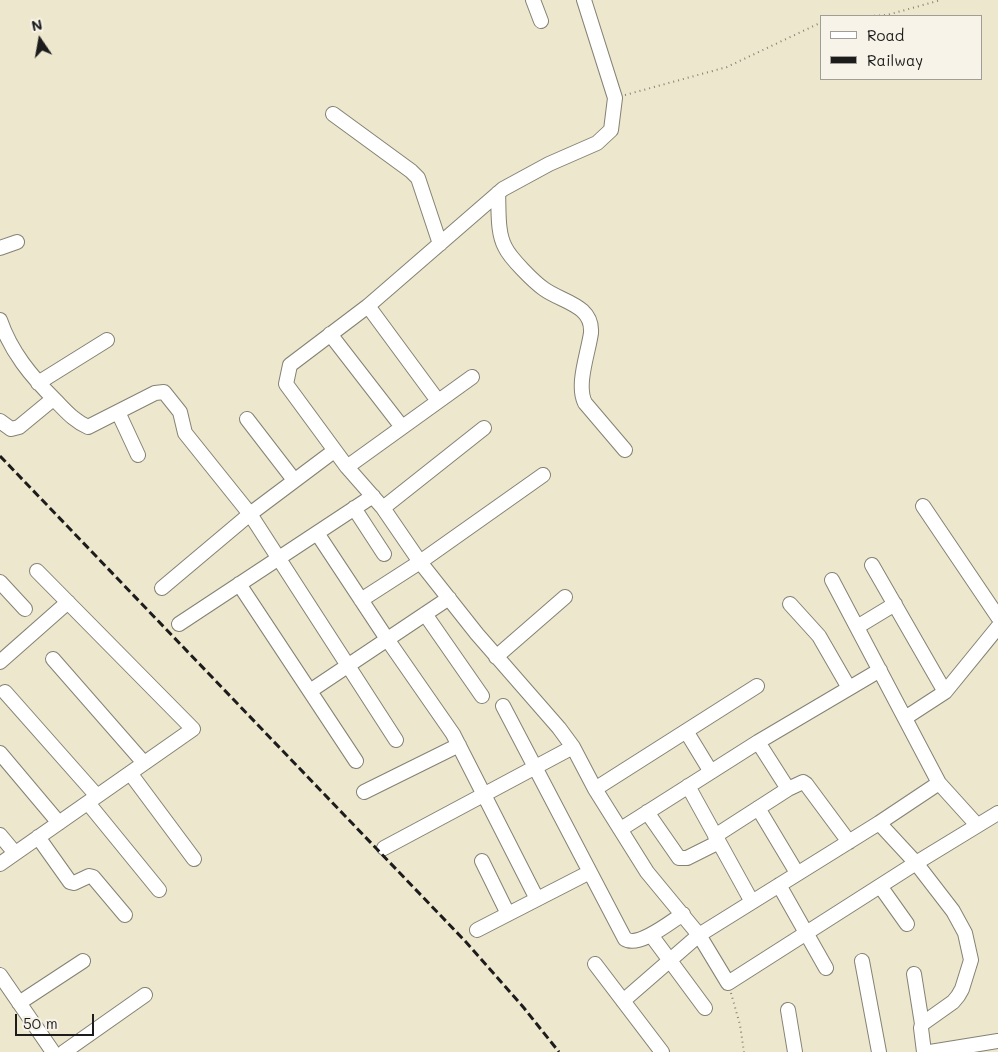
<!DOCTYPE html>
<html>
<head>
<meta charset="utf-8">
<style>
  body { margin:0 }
  #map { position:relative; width:998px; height:1052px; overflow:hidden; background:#ede7cd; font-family:Mali,sans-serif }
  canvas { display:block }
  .legend { position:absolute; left:820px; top:15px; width:162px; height:65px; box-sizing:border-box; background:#f7f3e8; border:1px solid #9f9d96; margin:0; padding:6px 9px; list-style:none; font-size:15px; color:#1c1c1c }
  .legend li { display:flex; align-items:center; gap:10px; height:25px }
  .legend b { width:25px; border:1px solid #9f9d96 }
  .north { position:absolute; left:15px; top:15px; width:50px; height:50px; -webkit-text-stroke:4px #f7f3e8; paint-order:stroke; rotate:348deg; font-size:14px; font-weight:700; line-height:20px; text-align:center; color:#1c1c1c }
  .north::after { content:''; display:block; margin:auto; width:18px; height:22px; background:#1c1c1c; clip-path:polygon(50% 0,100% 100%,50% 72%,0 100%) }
  .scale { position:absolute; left:15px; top:1014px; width:79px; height:22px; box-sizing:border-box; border:2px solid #1c1c1c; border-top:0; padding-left:6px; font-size:15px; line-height:18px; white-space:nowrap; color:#1c1c1c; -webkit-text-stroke:4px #f7f3e8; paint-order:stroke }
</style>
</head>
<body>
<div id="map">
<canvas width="998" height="1052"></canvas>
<ul class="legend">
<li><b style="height:6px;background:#fff"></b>Road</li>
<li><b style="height:6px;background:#1c1c1c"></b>Railway</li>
</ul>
<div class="north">N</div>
<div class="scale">50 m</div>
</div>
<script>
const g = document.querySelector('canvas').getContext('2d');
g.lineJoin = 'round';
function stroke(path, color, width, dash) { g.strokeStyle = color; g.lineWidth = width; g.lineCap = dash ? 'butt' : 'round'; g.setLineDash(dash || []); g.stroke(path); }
const path = new Path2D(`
  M869,16L887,15L941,0
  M625,95L727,67L822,22
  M731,993L740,1025L744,1052`);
const minor = new Path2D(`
  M533,0L541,21
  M584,0L615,98L611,130L597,143L549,164L503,189L368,306L290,365L286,384L347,467L383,508L420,562L477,634L559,728L573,747L595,789L647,872L699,935L879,823L916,863L953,911L965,933L971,960L962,989L958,996L953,1002L922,1024L921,1028L924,1052
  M333,114L411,171L418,178L440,244
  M498,193C499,210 497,232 505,247C510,258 534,282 544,289C562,302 593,305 591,333C588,354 576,385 585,403L625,450
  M0,248L17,242
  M368,306L438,401
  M0,320C11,352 31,376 55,400C66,411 74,421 88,427L155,393L164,392L180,412L185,433L250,514L334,451
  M330,334L402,427
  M38,383L107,340
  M118,412L138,455
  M247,419L294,480
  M0,421L11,429L19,427L53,399
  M347,467L472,377
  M923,506L998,617
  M354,508L384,554
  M383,508L484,428
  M317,533L387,639L453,734L537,899
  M872,565L945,692
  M832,580L939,783L977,825
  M0,582L25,609
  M239,584L356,761
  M162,588L250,514L396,740
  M361,600L420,562L543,475
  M790,604L819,636L849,688
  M425,614L482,696
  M179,624L373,496
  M857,627L895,604
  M496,657L565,597
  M53,659L144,763
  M0,662L68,602
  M310,691L449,598
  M5,692L97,796
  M503,706L625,939C639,948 670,922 683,914
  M905,718L945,692L998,627
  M686,731L711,772
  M758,742L788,789
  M0,753L59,823
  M130,773L194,859
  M688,786L752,902
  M595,789L757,686
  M364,792L459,745
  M88,803L159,890
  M758,808L797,873
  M647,812L679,858H687L719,842
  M879,823L939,783
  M621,829L758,742L880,670
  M0,835L15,853
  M715,836L788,789L803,782L806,784L849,842
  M38,837L70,882L74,883L89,876L93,877L125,915
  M384,848L573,747
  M482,861L508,914
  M0,864L193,729L37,571
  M779,885L826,968
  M880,886L907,924
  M477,930L590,872
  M651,935L705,1008
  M862,961L879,1052
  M595,964L662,1052
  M914,974L922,1024
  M0,975L53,1052
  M623,1001L699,935L728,983L916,863L998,813
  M19,1003L83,961
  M788,1010L795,1052
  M64,1052L145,995
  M930,1052L998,1041`);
const rail = new Path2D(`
  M0,456L465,941L524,1008L559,1052`);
stroke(minor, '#848274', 16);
stroke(path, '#848274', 2, [1, 4]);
stroke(minor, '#fff', 14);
stroke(rail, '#1c1c1c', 3, [8, 4]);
</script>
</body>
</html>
